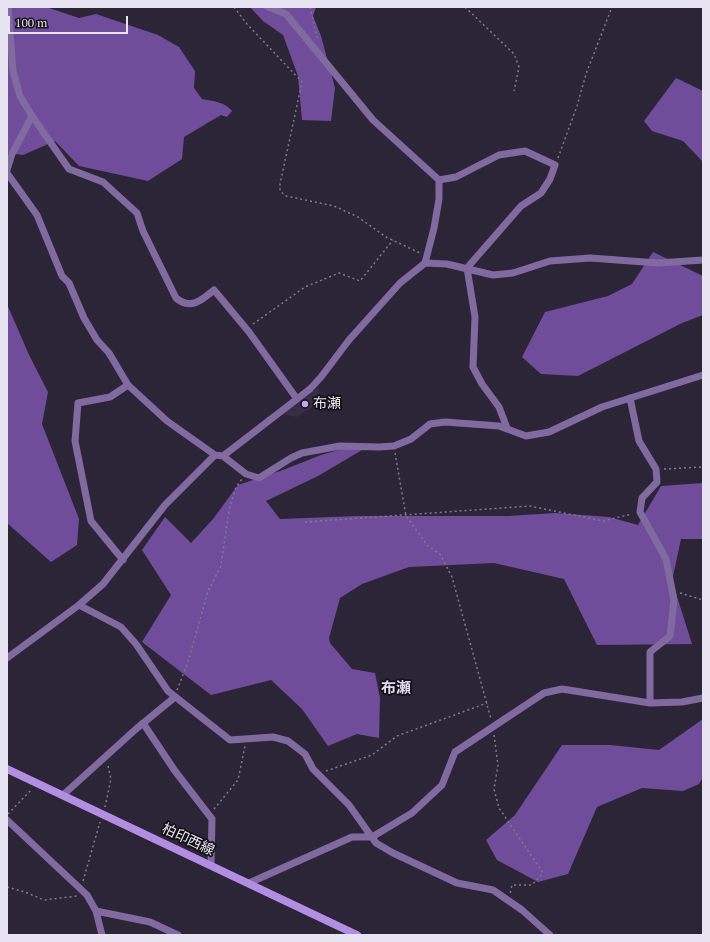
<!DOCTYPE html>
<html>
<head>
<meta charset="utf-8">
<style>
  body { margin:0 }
  #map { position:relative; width:710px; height:942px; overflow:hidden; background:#2c2537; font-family:"PT Serif",serif }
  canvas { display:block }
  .frame { position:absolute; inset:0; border:8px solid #e8e3f0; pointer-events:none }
  .scale { position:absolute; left:8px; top:16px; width:120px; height:18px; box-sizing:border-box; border:2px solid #e8e3f0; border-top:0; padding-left:5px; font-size:12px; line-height:14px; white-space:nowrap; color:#e8e3f0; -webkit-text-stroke:3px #131018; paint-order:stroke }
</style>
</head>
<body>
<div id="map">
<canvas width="710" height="942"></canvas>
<div class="frame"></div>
<div class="scale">100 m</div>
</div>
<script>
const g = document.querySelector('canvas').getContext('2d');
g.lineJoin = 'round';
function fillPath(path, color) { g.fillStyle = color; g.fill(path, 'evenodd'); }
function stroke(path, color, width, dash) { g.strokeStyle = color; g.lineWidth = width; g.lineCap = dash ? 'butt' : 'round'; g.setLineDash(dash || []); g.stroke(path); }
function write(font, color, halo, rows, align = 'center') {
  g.font = font + ' "PT Serif","Noto Sans JP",serif'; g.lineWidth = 3.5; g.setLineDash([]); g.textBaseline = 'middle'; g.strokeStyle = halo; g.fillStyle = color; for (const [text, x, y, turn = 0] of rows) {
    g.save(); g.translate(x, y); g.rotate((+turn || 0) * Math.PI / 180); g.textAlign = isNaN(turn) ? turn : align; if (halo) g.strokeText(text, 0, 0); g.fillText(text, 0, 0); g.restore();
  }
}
const built = new Path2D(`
  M319,387L320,402L297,417L282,414Z`);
const forest = new Path2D(`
  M20,7H46L79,18L96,14L158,35L179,47L195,71L194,88L202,99C213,101 225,102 232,111L227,117L221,115L184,137L182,159L148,181L79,166L55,141L23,155L7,153V8Z
  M250,7H316L313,16L321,36L335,88L331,121L302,120L298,76L283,35L263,21Z
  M676,78L703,91V162L683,141L652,131L644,121Z
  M653,252L703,276V315L682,323L578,376L541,374L522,357L545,312L608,296L632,284Z
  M7,304L29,355L48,392L42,424L79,519L77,545L51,562L7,523Z
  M359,444L362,450L318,476L266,501L280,519L358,516H508L555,513L609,517L638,525L661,486L703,483V539H681L672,581L692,644L597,645L564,579L494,563L409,567L362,584L340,598L329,638L330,643L352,669L375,673L380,698L379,738L357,734L328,746L302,709L271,680L211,695L142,642L171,595L142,550L165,517L191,543L213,519L238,485L283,470L321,455Z
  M703,719V777L699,784L683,791L642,788L597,807L568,874L538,882L497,860L486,840L515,815L562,745H610L659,750Z`);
const path = new Path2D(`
  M234,7L246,23L302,82L280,184V191L286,196L334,206L358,217L386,237L420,253
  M310,7L318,41
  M465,7L514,54L519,67L514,91
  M558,158L577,106L586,74L612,7
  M253,324L305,287L339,273L360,281L393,240
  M395,453L406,516L428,546L440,554L452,577L491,719
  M664,469L703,467
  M305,522L530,506L603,521L632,514
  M680,593L703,600
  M177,690L188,662L208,591L221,566L229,510L236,487L242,479
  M494,735L498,765L494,789L499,808L543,873L532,885H512L510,894
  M326,771L372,755L397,736L487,703
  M105,807L111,779L108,766
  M214,809L238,780L245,746
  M8,814L32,789
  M83,881L100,822
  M7,887L25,892L44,900L77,896`);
const minor = new Path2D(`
  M268,7L286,14L373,120L439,180V199L434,228L425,263
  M32,116L69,169L103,182L137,213L143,231L176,298C190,310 201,301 214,290L249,332L297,399
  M7,170L12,154L32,116L20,96L13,71L8,7
  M7,173L37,215L62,276L69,283L84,318L97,340L109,353L128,385L167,421L215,455
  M439,180L456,177L499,155L525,151L555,165L550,179L541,193L521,206L467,268L475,317L473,367L482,384L499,407L507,428
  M630,398L639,441L656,469L657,482L642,498L640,512L666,559L674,600L670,636L650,652V703
  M223,456L246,474L259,478L291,458L302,453L340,446L379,447L394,446L411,439L430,424L445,422L499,426L526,436L549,432L602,407L703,375
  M123,560L91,521L75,441L78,403L110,397L128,385
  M79,605L121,627L136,644L168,691L230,740L273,737L288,741L305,754L313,769L349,805L376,843L393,853L457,883L493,890L522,910L550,935
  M7,658L79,605L103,584L165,505L215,455L223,456L310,389L321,377L349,340L400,283L425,263L447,264L493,275L513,273L550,261L590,258L658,263L703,260
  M143,723L175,771L212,819L211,865
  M63,795L136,729L175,697
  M7,820L87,895L96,911L102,935
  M249,883L352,837H372L412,813L442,785L455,752L544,693L562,689L650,703L682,702L703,698
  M96,911L150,922L178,935`);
const secondary = new Path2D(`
  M7,769L357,935`);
const markers = [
  [305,404,4,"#c5a7f1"]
];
const poiNames = [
  ["布瀬",313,404]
];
const streetNames = [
  ["柏印西線",188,840,25]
];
const neighbourhoodNames = [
  ["布瀬",396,689]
];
fillPath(built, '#372d44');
fillPath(forest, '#6f4d9b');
stroke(path, '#817b8a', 1.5, [2, 3]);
stroke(minor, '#806a9f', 7);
stroke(secondary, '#b28ee3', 8);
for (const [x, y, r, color] of markers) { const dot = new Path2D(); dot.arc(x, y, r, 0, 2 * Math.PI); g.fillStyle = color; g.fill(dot); stroke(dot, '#131018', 1.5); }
write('14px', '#e8e3f0', '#131018', poiNames, 'left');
write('14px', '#e8e3f0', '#131018', streetNames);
write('bold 15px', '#e0d7f0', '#131018', neighbourhoodNames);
</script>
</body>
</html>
